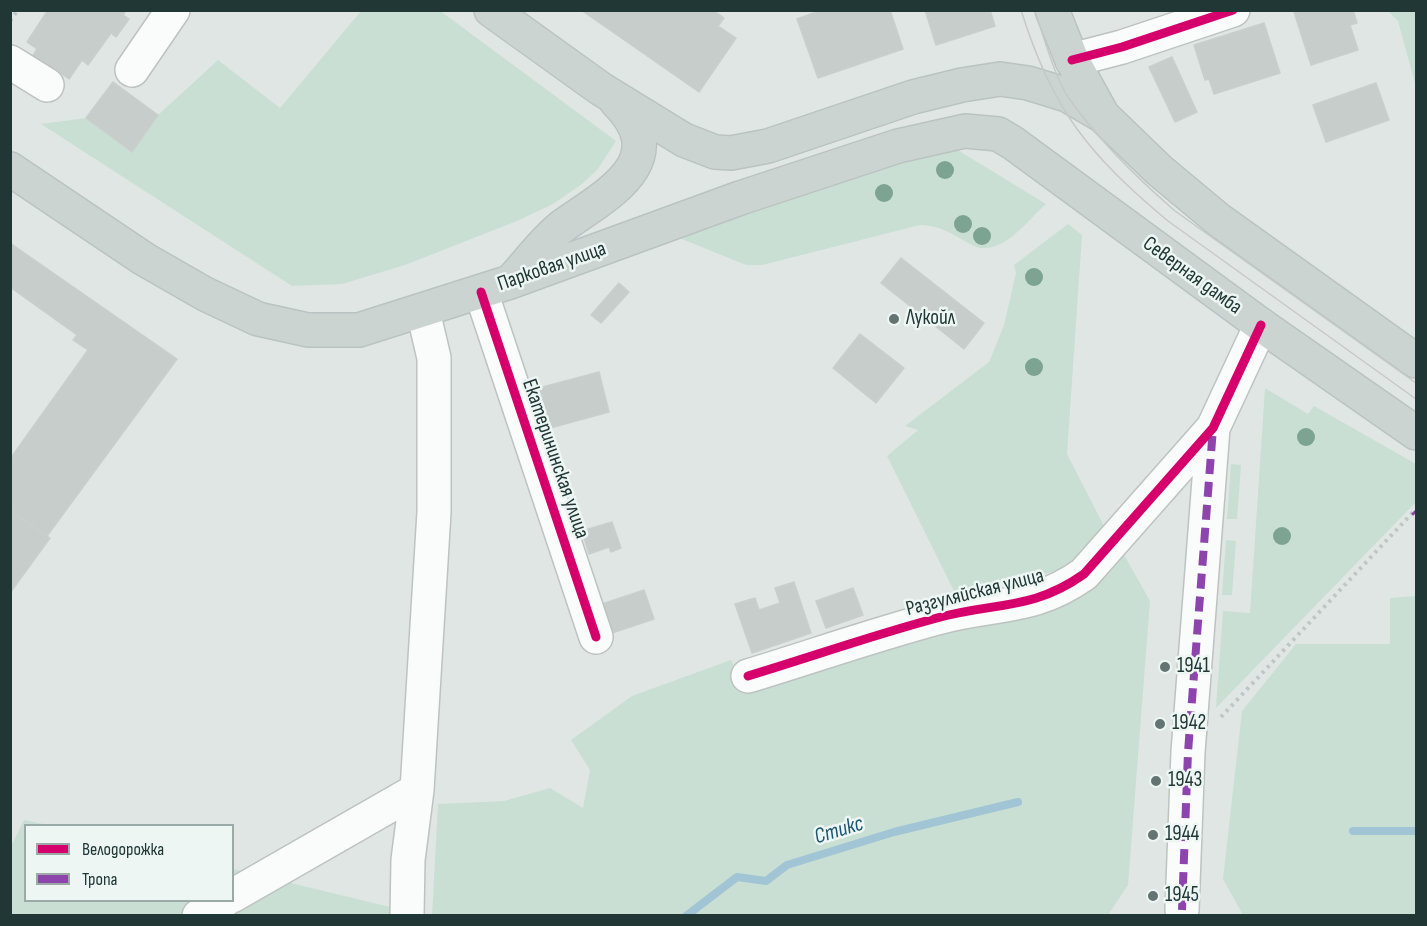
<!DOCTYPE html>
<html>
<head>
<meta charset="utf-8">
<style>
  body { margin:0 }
  #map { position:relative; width:1427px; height:926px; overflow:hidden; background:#e0e6e4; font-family:"Sofia Sans Condensed",sans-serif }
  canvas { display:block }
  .frame { position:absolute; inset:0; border:12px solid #203735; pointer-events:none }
  .legend { position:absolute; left:24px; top:824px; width:210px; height:78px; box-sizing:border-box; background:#edf6f3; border:2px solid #9baaa7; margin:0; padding:8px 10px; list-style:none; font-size:18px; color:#203735 }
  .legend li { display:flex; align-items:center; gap:12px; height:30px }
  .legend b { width:30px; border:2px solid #9baaa7 }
</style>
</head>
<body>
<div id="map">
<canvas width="1427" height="926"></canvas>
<div class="frame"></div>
<ul class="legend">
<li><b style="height:8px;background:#d6006c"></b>Велодорожка</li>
<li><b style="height:8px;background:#8e44ad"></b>Тропа</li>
</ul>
</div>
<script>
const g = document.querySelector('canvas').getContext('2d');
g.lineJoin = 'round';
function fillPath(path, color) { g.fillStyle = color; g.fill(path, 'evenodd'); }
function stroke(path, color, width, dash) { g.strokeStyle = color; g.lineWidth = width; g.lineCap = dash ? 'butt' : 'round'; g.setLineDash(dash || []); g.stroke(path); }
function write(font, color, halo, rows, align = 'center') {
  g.font = font + ' "Sofia Sans Condensed",sans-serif'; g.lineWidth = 5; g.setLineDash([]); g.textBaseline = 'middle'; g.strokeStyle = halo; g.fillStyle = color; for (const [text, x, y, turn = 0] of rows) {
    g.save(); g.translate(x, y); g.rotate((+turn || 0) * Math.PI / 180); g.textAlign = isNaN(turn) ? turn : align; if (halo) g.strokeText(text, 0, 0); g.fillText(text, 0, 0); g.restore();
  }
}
const green = new Path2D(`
  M439,10L616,141L598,169L582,184L553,204L517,221L405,265L342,284L292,286L41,124L86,118L132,152L158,115L218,60L280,108L361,11Z
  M1388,11H1416V87L1398,21Z
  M956,149L1046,204C1027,221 999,261 970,244C952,234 942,226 920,225L762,265H746L672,235L896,161Z
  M1068,224L1082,235L1067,454L1106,530L1061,570L956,595L887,456L918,430L905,426L989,362L1004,325L1016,273L1014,265Z
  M1265,388L1308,414L1314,406L1416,464V502L1216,708L1223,611L1250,613Z
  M1231,464L1241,465L1237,519H1227Z
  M1226,540L1236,541L1232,595H1222Z
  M1118,544L1150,601L1128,885L1108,915L432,916L438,804L504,801L550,788L583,808L590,770L571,740L632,696L731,660L743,685L1000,612Z
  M1416,596V915H1243L1223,879L1242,711L1296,644H1390V598Z
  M24,820L48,825L26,826V900H232L233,869L394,908V915H11L10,848Z`);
const stream = new Path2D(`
  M1353,831H1416
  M686,916L737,877L766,881L787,865L894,832L1018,802`);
const building = new Path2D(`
  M48,10H126L123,15L129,19L116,37L111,33L88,65L82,60L69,79L52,67L48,72L30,60L37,49L27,42Z
  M581,10H713L724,18L718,26L736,38L699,92Z
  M822,10H890L903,49L818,78L797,19Z
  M925,10H990L995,26L936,45Z
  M1299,10H1353L1357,23L1350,25L1358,50L1311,65L1294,12Z
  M1264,23L1280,73L1214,94L1209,79L1205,80L1194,45Z
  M1172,57L1197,112L1175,122L1149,67Z
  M113,82L158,115L132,152L86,118Z
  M1376,83L1389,120L1326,142L1313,105Z
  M10,243L177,359L47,536L10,511V459L88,350L73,340L77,335L10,287Z
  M901,258L984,323L964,349L881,283Z
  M619,283L629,292L601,323L591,315Z
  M860,334L904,368L876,403L833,368Z
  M599,372L609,412L550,428L539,388Z
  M11,511L50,538L10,593V511Z
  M612,522L621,548L611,552L609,547L589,554L582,531Z
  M794,582L811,633L752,653L735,604L755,598L759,610L780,603L775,588Z
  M853,588L863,615L826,628L816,601Z
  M644,590L654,619L612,633L602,604Z`);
const path = new Path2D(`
  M10,21L18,10
  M1221,717L1416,509`);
const minor = new Path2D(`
  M1072,60L1122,47L1233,10
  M10,62L47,85
  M132,70L173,10
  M481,292L596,637
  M748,676C811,657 873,635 937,618C994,602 1032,611 1084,574L1213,428L1261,325
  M232,896L417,790
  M1182,910L1188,752L1213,428
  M199,916L225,900
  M407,916L408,860L417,790L434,512V358L423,311`);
const major = new Path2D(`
  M491,10L601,89L684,140L715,152L731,153L768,146L913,97L962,85L1000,79L1028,83L1067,95L1103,116L1159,170L1219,220L1416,361
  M1052,10L1072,60L1103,116
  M10,169L144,259L205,294L258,319L308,330H359L510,282L740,198L898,146L965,131L998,134L1013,143L1261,325L1416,433
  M513,279C529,262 545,239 564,225C608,194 675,160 616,101`);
const tram = new Path2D(`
  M1021,10C1052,110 1089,155 1168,221L1416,399
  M1035,10C1042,33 1055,78 1068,97C1098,140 1136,177 1175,211L1416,383`);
const quiet = new Path2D(`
  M1414,511L1416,513
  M1182,910L1188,752L1213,428`);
const cycleway = new Path2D(`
  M1072,60L1122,47L1233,10
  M481,292L596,637
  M748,676C811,657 873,635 937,618C994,602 1032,611 1084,574L1213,428L1261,325`);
const trees = [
  [945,170],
  [884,193],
  [963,224],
  [982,236],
  [1034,277],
  [1034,367],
  [1306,437],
  [1282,536]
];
const markers = [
  [894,319,6,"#637472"],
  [1165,667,6,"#637472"],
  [1160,724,6,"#637472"],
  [1156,781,6,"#637472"],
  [1153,835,6,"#637472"],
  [1153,896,6,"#637472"]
];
const streetNames = [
  ["Парковая улица",552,267,-19],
  ["Северная дамба",1192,276,36],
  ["Екатерининская улица",555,459,71],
  ["Разгуляйская улица",975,593,-14]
];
const poiNames = [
  ["Лукойл",906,319],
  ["1941",1177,667],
  ["1942",1172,724],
  ["1943",1168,781],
  ["1944",1165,835],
  ["1945",1165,896]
];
const waterNames = [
  ["Стикс",839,831,-17]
];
fillPath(green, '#c9dfd4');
stroke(stream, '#a1c5d4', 8);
fillPath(building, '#c7cdcb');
stroke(building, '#c9cfcd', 1.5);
stroke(minor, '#bdc3c1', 36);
stroke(major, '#bbc3c2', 36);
stroke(path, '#bfc6c6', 4, [3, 4.5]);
stroke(minor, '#fafbfb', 33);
stroke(major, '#ccd4d2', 33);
stroke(tram, '#c5c9c8', 1.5);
stroke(quiet, '#8e44ad', 8, [15, 8]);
stroke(cycleway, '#d6006c', 9);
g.fillStyle = '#7da392';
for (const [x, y] of trees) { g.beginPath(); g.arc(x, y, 9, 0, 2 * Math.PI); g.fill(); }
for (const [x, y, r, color] of markers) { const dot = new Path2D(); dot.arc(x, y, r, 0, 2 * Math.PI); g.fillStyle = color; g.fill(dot); stroke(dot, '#edf6f3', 2); }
write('21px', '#203735', '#edf6f3', streetNames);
write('21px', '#203735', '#edf6f3', poiNames, 'left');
write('italic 22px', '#1d5570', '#edf6f3', waterNames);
</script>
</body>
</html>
